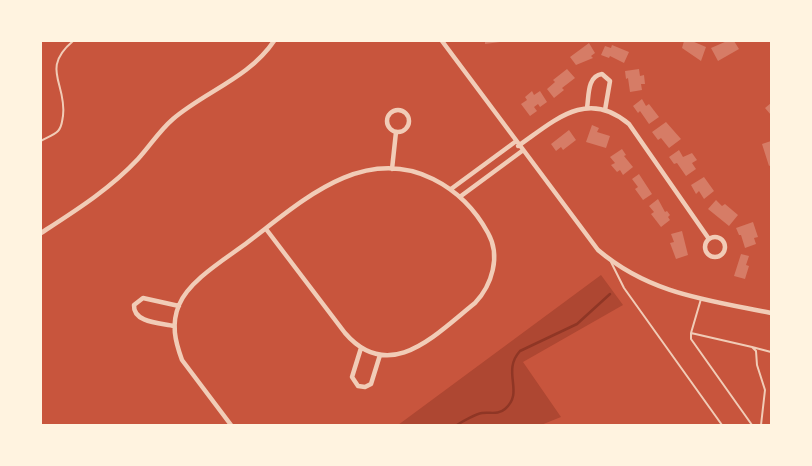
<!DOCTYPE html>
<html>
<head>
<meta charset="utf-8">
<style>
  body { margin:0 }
  #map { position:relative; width:812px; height:466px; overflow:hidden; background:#c8553d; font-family:"Alegreya Sans",sans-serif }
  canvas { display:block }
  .frame { position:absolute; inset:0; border:42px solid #fff3e0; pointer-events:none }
</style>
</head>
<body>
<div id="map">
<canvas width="812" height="466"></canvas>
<div class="frame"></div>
</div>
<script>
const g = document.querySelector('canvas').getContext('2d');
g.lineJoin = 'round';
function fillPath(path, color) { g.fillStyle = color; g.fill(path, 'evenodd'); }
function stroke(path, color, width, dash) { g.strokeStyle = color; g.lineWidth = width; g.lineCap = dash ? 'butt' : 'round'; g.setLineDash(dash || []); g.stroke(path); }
const green = new Path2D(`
  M601,275L623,305L523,362L561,417L541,425H398Z`);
const stream = new Path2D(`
  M457,425C463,421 476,414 482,413C491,412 498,415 505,409C525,392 501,372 520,351L577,324L610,294`);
const building = new Path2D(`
  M485,41H500V42L485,44Z
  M684,41H692L706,47L701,61L682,48Z
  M727,41H734L739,49L718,61L711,48Z
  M589,43L595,53L591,56L593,58L576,65L570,57Z
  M612,45L629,52L624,63L610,56L609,58L601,55L605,46L611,48Z
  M567,69L575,78L562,88L564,90L554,98L547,89L555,82L553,80Z
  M639,69L640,76L644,75L645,84H641L642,90L630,92L628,78L626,79L625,71Z
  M532,91L534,95L540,91L547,102L540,107L538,104L534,107L537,111L530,116L521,104L527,100L525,97Z
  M642,99L646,106L649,104L659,117L649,124L640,111L638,113L633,106Z
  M771,103V115L765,108Z
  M666,122L681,139L669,148L661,138L658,140L652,132Z
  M592,125L599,128L597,132L610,136L606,148L586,142Z
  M569,130L576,140L563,150L561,147L556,151L551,144Z
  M771,141V165L769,166L762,144Z
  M622,149L626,155L624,156L633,167L623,175L620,170L617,172L611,165L615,163L610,157Z
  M679,150L683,157L692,153L697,160L692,163L696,169L686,176L677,163L674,164L669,157Z
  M639,174L652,194L643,200L635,189L638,187L632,179Z
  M704,177L714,191L704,199L699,191L696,194L691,185Z
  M658,199L665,212L667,211L670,215L668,217L670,220L661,227L651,214L654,212L649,206Z
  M716,200L722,206L725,204L738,215L729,226L708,209Z
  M753,222L758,237L754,238L756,244L745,248L741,235H739L736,228Z
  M682,231L688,255L676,259L670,243L674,242L671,234Z
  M741,254L749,256L746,265L749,266L745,279L734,276Z`);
const service = new Path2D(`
  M41,141C46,138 54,135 58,131C62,127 62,121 63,116C67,83 40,69 73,41
  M611,262L624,288L722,425
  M701,299L691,333V339L752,425
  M691,333L752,347L756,351L757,365L765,390L761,425
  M752,347L771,352`);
const minor = new Path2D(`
  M442,41L598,250C650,294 707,300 771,313
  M587,108C589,96 587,76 602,74L610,81L605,110
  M387 121a11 11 0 1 1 22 0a11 11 0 1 1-22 0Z
  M518,146C554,121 587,88 629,124L709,239
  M392,169L396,132
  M451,189L515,142
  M461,196L522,151
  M41,233C75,211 110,189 138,159C150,146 159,131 173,119C206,91 249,78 274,41
  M705 247a10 10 0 1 1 20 0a10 10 0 1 1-20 0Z
  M174,326C161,323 133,323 134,305L143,298L179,306
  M361,348L352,377L358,386L365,387L371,384L380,355
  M231,425L182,360C175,341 171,324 179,305C189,280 227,258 248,242C301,202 362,144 433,179C457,191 475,209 488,233C501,256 492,285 475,303C436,334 390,385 345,333L266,229`);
fillPath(green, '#ae4732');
stroke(stream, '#8f3625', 2.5);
fillPath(building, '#d67c66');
stroke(service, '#f1ccb7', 2);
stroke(minor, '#f1ccb7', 4.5);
</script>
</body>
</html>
